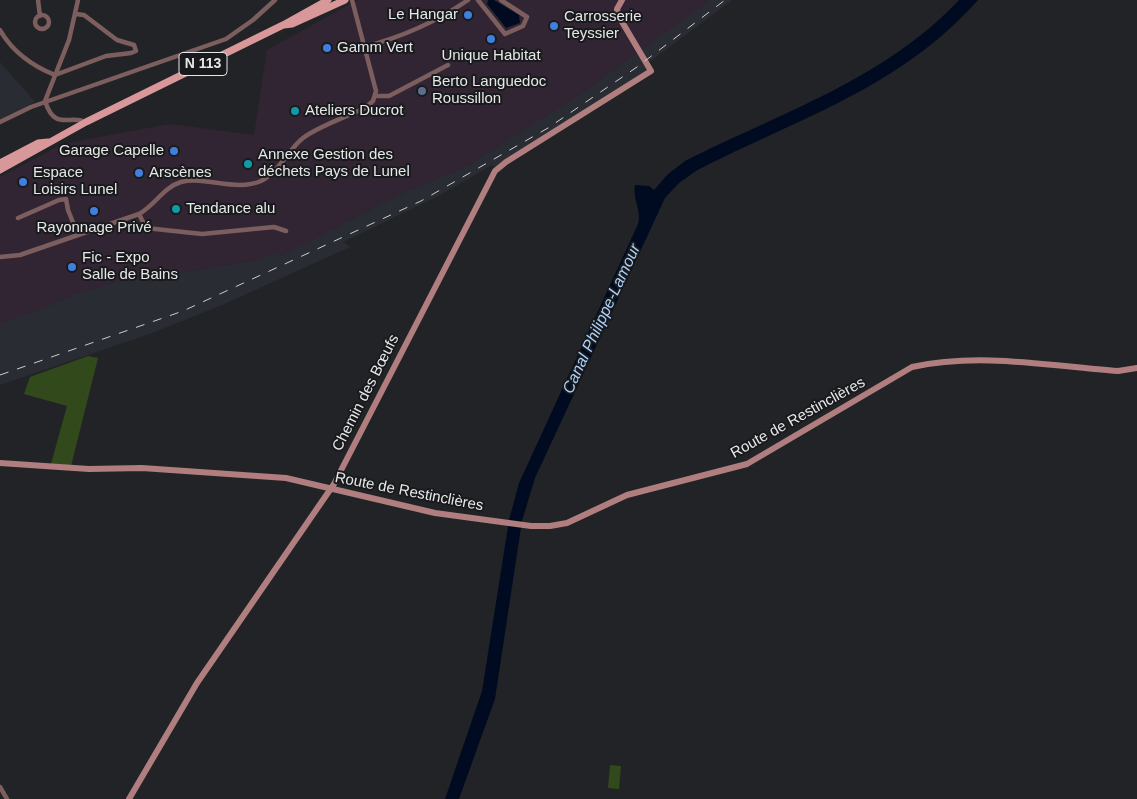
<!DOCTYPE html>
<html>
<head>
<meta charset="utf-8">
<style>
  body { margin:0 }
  canvas { display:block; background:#222326 }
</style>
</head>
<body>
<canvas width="1137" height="799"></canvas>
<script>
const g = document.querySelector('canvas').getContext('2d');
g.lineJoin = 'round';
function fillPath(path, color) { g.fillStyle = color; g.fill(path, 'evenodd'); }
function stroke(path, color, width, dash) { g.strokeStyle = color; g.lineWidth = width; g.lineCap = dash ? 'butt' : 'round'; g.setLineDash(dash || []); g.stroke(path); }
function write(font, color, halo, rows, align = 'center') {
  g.font = font + ' Arial,sans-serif'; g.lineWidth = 4; g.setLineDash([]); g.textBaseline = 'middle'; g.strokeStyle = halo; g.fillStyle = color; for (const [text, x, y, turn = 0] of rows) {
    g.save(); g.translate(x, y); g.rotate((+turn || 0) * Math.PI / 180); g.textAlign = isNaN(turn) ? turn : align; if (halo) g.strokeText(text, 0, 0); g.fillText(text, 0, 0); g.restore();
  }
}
const built = new Path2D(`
  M709,0H732L648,63L647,70L642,74L505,159L495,167L492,165L438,196L343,242L350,247L222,305L152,333L0,385V323L41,309L75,294L128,279L192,271L239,263L259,259L276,251L280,256L399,195L467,166L581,94Z
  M0,62L35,102L0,119Z`);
const industrial = new Path2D(`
  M358,0H709L581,94L467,166L399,195L280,256L276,251L259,259L239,263L192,271L128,279L75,294L41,309L0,323V177L63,144L170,124L254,135L267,50Z`);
const green = new Path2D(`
  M88,356L98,358L71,466L51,464L67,406L24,394L30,377Z
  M610,765L621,766L619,789L608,788Z`);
const water = new Path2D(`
  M488,0H494L519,15L520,23L506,28L487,4Z
  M959,0H978C899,89 798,118 696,171L679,183L665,198L535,478L522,521L495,699L459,799H445L482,691L509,520L519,483L638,224C642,211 632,198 635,185L649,186L654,190L668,174L685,161C780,113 885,79 959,0Z`);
const street = new Path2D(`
  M38,0L40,16
  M78,0L69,40L45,101C55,132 70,114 85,122
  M478,0L505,34L523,26L527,17L501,0
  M35 22a7 7 0 1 1 14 0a7 7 0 1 1-14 0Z
  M0,30C12,51 33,66 55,75L106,56L131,53L136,51L134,45L117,40L84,15L76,14
  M364,47C402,37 435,23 468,0
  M375,96H389L448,65
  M0,122L31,107L226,39L253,20L275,0
  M139,214L146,228L202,234L274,227L286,231
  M18,218L59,200L66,199L68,210L78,235
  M0,257L20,255L139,214C154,206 164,187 181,182C206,176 236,192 261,181C279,172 288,150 303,138C317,127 348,116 365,108L373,101L376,91L352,0
  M0,787L7,799`);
const secondary = new Path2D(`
  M0,463L89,469L142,468L286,478L435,513L531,526H550L567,523L627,495L747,464L912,367C980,352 1050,366 1118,371L1137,368
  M129,799L197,683L334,484L495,171L506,162L651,71L618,15L617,9L622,0`);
const primary = new Path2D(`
  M284,25L292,24L345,0
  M0,163L38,143L48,142
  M0,170L86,122L283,25L328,0`);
const rail = new Path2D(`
  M0,375L183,311L421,201L548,128L637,67L725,0`);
const markers = [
  [468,15,5,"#3f7fe0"],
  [554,26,5,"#3f7fe0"],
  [491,39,5,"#3f7fe0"],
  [327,48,5,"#3f7fe0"],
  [422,91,5,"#5c6f8a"],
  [295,111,5,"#0f9aa8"],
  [174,151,5,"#3f7fe0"],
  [248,164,5,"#0f9aa8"],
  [139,173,5,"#3f7fe0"],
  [23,182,5,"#3f7fe0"],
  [176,209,5,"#0f9aa8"],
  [94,211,5,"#3f7fe0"],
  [72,267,5,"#3f7fe0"]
];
const shields = [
  [203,64,48]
];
const shieldNames = [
  ["N 113",203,64]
];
const poiNames = [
  ["Le Hangar",458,15,"right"],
  ["Carrosserie",564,17],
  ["Teyssier",564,34],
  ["Gamm Vert",337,48],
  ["Unique Habitat",491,56,"center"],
  ["Berto Languedoc",432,82],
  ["Roussillon",432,99],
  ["Ateliers Ducrot",305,111],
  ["Garage Capelle",164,151,"right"],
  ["Annexe Gestion des",258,155],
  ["déchets Pays de Lunel",258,172],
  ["Espace",33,173],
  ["Loisirs Lunel",33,190],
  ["Arscènes",149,173],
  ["Tendance alu",186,209],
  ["Rayonnage Privé",94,228,"center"],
  ["Fic - Expo",82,258],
  ["Salle de Bains",82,275]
];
const streetNames = [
  ["Chemin des Bœufs",366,393,-63],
  ["Route de Restinclières",798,418,-29],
  ["Route de Restinclières",409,492,11]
];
const waterNames = [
  ["Canal Philippe-Lamour",602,319,-65]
];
fillPath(built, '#2a2c34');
fillPath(industrial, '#322533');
fillPath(green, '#32491c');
fillPath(water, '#000b21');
stroke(street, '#7d5e5e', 4.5);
stroke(secondary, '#b07e7f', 6);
stroke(primary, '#d89799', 7);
stroke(rail, '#cccdd0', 1, [9, 9]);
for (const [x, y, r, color] of markers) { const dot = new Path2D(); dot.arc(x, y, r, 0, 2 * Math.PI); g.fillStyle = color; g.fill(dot); stroke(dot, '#191a1c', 2); }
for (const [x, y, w] of shields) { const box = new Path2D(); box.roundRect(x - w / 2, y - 11.5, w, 23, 4); g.fillStyle = '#191a1c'; g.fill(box); stroke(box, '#e6e7e9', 1); }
write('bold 14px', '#e6e7e9', null, shieldNames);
write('15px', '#e6e7e9', '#191a1c', poiNames, 'left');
write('15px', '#e6e7e9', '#191a1c', streetNames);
write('italic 16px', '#acd2fd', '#191a1c', waterNames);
</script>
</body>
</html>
